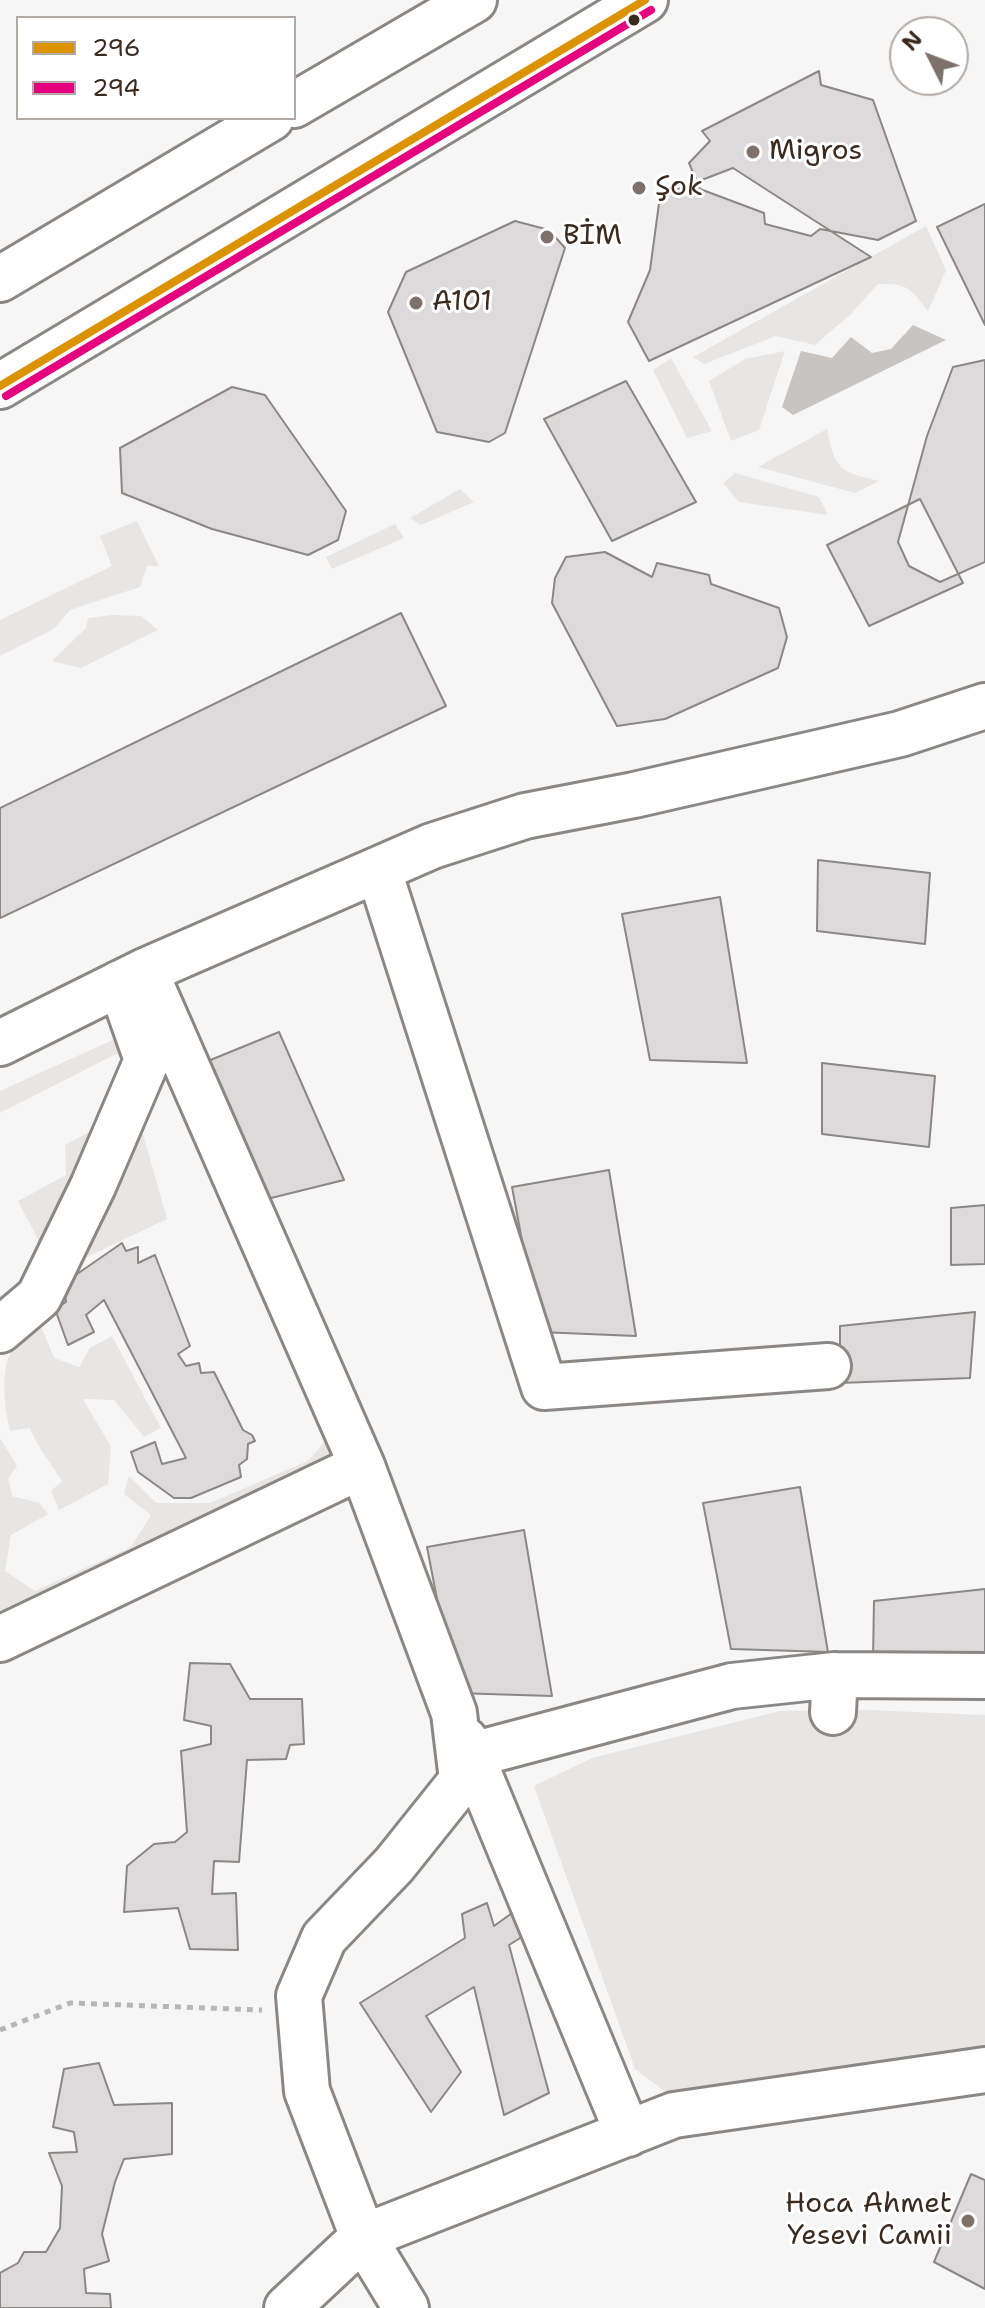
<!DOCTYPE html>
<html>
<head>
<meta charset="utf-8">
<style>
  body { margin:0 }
  #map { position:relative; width:985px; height:2308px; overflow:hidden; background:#f7f6f6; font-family:"Shantell Sans",sans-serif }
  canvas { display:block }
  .legend { position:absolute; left:16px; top:16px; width:280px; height:104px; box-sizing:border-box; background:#fff; border:2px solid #b1aaa5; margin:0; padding:10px 14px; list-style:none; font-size:24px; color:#3b2a1e }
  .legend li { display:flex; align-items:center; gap:16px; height:40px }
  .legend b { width:40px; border:2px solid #b1aaa5 }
  .north { position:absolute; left:889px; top:16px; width:80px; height:80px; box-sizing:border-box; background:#fff; border:2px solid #b1aaa5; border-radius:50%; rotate:312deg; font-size:22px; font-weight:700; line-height:32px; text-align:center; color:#3b2a1e }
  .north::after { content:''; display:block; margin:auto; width:28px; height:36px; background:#7d716a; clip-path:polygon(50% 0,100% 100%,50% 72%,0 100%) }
</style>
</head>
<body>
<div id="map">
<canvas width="985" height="2308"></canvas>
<ul class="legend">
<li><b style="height:10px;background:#db9304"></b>296</li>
<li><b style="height:10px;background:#e5007d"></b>294</li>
</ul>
<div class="north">N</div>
</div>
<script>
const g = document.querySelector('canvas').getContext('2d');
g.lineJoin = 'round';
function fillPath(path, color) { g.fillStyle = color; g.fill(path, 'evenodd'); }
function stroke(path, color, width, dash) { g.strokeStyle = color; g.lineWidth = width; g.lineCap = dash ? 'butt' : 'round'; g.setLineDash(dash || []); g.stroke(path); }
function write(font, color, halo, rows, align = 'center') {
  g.font = font + ' "Shantell Sans",sans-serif'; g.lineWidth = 6; g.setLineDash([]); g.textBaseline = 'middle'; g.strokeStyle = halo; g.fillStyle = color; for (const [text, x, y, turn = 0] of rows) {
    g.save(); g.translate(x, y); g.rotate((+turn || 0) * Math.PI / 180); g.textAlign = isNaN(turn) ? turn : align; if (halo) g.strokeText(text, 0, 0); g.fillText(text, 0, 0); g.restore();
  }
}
const built = new Path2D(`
  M869,1710L985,1715V2045L667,2093L635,2069L534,1786L592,1758L780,1711Z`);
const green = new Path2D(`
  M926,226L946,270L928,311C910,288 908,283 878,284L850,315L815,345L776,336L704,364L693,357Z
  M785,351L759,430L731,441L709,381L745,359Z
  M671,358L712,431L687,438L653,370Z
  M827,429C835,469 839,472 879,481L855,493L758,467Z
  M735,473L819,497L828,515L739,502L723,483Z
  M460,489L474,502L421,525L410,518Z
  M137,521L159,566H147L140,587L70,610L54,629L0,656V620L112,566L100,536Z
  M395,524L404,538L332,569L326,557Z
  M112,615L141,616L158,630L81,668L52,661L86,628L88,618Z
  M117,1038L120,1052L0,1113V1091Z
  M142,1130L167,1219L70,1265Z
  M89,1132L79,1176L42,1247L18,1201L66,1175L65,1145Z
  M41,1326L54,1358L79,1367L90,1348L112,1336L161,1428L144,1437L114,1400L83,1399L111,1447L108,1484L59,1510L51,1491L62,1481C51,1463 37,1447 30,1428L10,1431C3,1399 0,1368 15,1343C24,1334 30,1330 41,1326Z
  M333,1432L346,1462L0,1623V1438L17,1466L8,1478L12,1496L39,1503L48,1514L11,1535L5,1571L35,1591L131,1547L151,1515L124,1494L129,1476L156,1503H210L308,1461Z`);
const water = new Path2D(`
  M913,325L946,340L793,415L782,407L801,351L832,358L851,337L872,353L891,349Z`);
const building = new Path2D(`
  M819,71L821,85L873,100L916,221L878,240L820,229L811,236L765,224L764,213L700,189L689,163L710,141L702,131Z
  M733,168L871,257L649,361L628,322L650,270L660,196Z
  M985,204V325L937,227Z
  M515,221L549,230L565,248L505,433L489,442L437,432L388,312L406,272Z
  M985,360V562L940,582L909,566L898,542L927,436L953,367Z
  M626,381L696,502L612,541L544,419Z
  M232,387L265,395L346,511L338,540L308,555L212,529L122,493L120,448Z
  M920,499L963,583L869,626L827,545Z
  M605,552L652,577L657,563L709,575L711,584L779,608L787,637L778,668L665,719L617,726L552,603L555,578L566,557Z
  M401,613L446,706L0,918V808Z
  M818,860L930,873L925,944L817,931Z
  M720,897L747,1063L650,1060L622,914Z
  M279,1032L344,1180L263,1200L208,1061Z
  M822,1063L935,1076L929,1147L822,1134Z
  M609,1170L636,1336L539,1332L512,1187Z
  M985,1205V1264L951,1265V1208Z
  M122,1243L126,1251L138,1247V1263L155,1255L190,1346L178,1354L186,1366L199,1363L201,1373L214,1372L243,1430L252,1435L255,1441L248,1444L247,1459L239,1465L241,1477L191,1498H174L138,1472L131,1452L155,1442L162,1464L186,1458L104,1300L86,1315L94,1332L68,1345L55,1309L66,1302L64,1283Z
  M975,1312L970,1378L840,1383V1326Z
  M800,1487L828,1652L731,1649L703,1503Z
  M524,1530L552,1696L455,1693L427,1547Z
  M985,1589V1653L873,1658L874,1601Z
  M190,1663L230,1664L250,1699H302L304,1744L290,1745L286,1759L247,1760L239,1862L214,1861L212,1894L236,1893L238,1950L190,1949L178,1908L124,1912L127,1866L154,1844L175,1842L187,1832L181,1751L211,1744V1726L184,1720Z
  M487,1903L494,1926L519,1908L525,1935L509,1945L549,2093L504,2115L474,1987L426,2016L461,2072L431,2112L360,2003L465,1938L462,1914Z
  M99,2063L114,2105L172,2103V2154L124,2159L115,2182L102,2234L109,2261L84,2269L86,2293L110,2294L111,2308H0V2273L18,2263L24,2252H46L60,2228L62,2186L49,2153L77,2152L74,2132L53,2127L64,2069Z
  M971,2174L985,2180V2289L934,2262Z`);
const path = new Path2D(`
  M0,2030L70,2003L262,2010`);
const minor = new Path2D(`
  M379,871L544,1387L828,1366
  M145,971L362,1466L454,1713L462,1780L394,1865L324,1938L299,1996L307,2091L363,2237L406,2308
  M0,1043L145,971L432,846L525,816L634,795L900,734L985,706
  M0,1330L39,1297L93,1186L147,1060L120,983
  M0,1639L362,1466
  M833,1712L835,1675
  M465,1740L628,2134
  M472,1755L732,1686L835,1675L985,1676
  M287,2308L363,2237L674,2115L985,2070`);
const major = new Path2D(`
  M294,105L474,0
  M0,279L271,118
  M0,386L645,0`);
const bus1 = new Path2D(`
  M0,386L645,0`);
const bus2 = new Path2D(`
  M6,396L651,10`);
const markers = [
  [634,20,7,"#3b2a1e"],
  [753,152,8,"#7d716a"],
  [639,188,8,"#7d716a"],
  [547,237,8,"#7d716a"],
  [416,303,8,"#7d716a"],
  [968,2221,8,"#7d716a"]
];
const poiNames = [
  ["Migros",769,152],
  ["Şok",655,188],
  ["BİM",563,237],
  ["A101",432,303],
  ["Hoca Ahmet",952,2205,"right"],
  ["Yesevi Camii",952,2237,"right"]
];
fillPath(built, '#e8e6e5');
fillPath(green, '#e8e6e4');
fillPath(water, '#c8c4c1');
fillPath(building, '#dcdada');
stroke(building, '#8b8784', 2);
stroke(minor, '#8b8784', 50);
stroke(major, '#8b8784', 50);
stroke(path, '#b8b6b5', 5, [6, 6]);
stroke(minor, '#fefefe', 44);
stroke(major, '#fefefe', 44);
stroke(bus1, '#db9304', 8);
stroke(bus2, '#e5007d', 8);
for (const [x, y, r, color] of markers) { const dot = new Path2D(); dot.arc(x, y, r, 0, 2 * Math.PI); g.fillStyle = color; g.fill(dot); stroke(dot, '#fff', 3); }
write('28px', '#3b2a1e', '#fff', poiNames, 'left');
</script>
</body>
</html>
